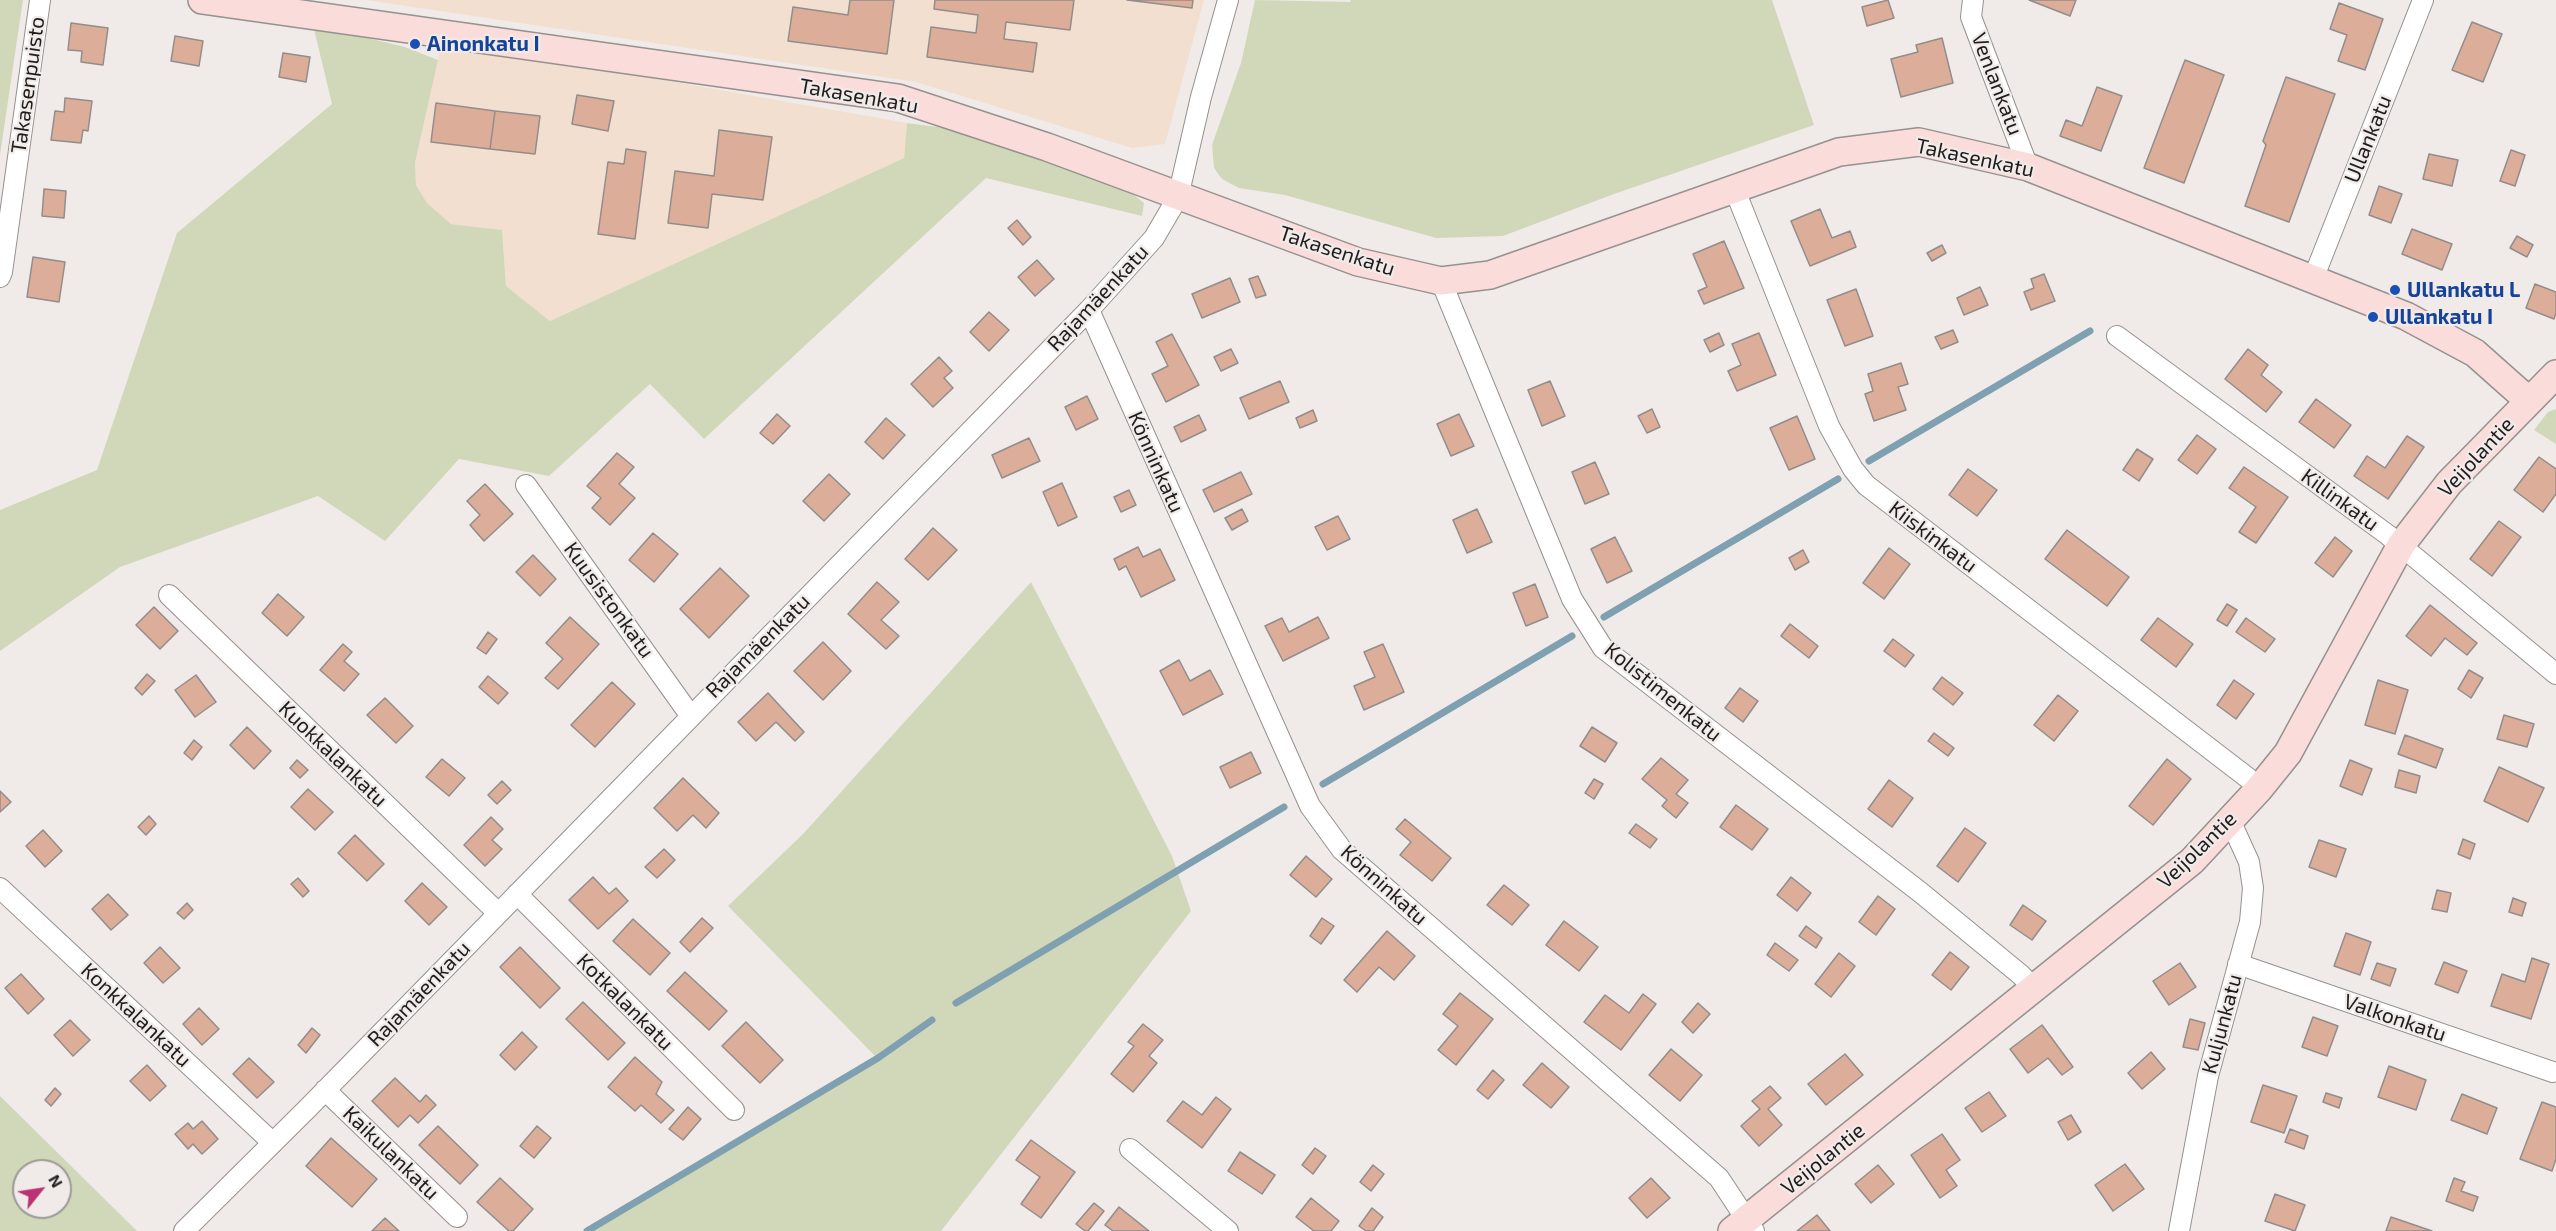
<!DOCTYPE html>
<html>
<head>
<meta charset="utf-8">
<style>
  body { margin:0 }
  #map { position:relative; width:2556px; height:1231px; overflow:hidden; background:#f0ebe9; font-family:"Exo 2",sans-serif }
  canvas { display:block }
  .north { position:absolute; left:12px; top:1159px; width:60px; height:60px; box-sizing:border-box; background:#f0ebe9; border:2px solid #9c9997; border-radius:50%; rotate:60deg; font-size:16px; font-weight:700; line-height:24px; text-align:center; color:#1f1d1c }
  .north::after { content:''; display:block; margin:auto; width:21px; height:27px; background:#bb3372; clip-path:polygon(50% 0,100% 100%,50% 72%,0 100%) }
</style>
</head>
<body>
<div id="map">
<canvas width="2556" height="1231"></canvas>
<div class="north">N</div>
</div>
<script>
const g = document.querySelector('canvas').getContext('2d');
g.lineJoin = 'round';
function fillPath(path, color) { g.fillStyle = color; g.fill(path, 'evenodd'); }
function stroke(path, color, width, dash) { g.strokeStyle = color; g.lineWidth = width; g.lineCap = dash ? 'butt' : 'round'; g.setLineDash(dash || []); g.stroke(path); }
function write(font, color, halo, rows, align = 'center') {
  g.font = font + ' "Exo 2",sans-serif'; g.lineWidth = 4.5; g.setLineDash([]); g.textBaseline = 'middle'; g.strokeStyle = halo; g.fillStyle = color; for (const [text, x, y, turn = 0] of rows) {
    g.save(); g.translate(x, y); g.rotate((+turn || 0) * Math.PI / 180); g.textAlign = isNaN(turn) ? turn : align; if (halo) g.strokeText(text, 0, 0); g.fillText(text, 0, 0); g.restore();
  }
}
const industrial = new Path2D(`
  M366,0H1204L1165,144L1132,148L916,82Z
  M442,41L907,123L904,158L550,321L506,286L502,230L451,224L427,203L416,185L415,163Z`);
const green = new Path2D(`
  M0,0H23L0,155Z
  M1255,0L1350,2L1351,0H1772L1814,125L1614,194L1503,236L1436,238L1285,195L1239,188L1222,179L1214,168L1212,145L1241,63Z
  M313,25L405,47L438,60L415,163L416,185L427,203L451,224L502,230L506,286L550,321L904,158L907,123L953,129L1130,192L1144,203L1142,216L986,178L704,439L650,384L549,476L459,459L385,541L318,496L120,567L0,651V510L97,470L177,233L332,104Z
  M2556,409V444L2534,430L2548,412Z
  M1031,582L1172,856L1191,911L941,1231H587L877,1058L728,906L803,834Z
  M0,1096L137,1231H0ZM24,1171H60V1207H24Z`);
const stream = new Path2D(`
  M1869,461L2090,331
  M1604,617L1838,479
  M1323,784L1572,636
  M956,1003L1284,807
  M587,1231L878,1058L932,1020`);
const building = new Path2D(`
  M850,0H894L887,54L788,41L793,7L848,15Z
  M935,0H1074L1070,30L1006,22L1004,39L1037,43L1033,72L927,57L931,27L976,33L978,15L934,9Z
  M1127,0H1193L1192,8Z
  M1888,0L1894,18L1867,26L1862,7Z
  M2029,0H2076L2070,16Z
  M2339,3L2383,19L2365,70L2338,61L2347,35L2330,29Z
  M2472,22L2502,34L2483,82L2452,70Z
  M71,23L108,28L103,65L81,62L82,51L68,50Z
  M175,36L203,41L199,66L171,61Z
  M1942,38L1953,83L1901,97L1891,59L1918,52L1916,45Z
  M283,53L310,57L306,82L279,77Z
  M2185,60L2224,75L2184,183L2144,168Z
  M2286,77L2335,94L2289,222L2245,206L2266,145L2263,141Z
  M2097,87L2122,96L2101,151L2060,136L2066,120L2082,126Z
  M577,95L614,101L608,131L572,124Z
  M65,98L92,101L88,131L83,130L81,143L51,140L55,111L64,112Z
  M436,103L495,111L490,149L431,142Z
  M495,111L540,116L535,154L490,149Z
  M719,130L772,137L763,200L712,194L708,228L668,223L675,171L714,176Z
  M626,149L646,152L635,239L598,234L608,162L624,164Z
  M2511,150L2525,155L2515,186L2500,181Z
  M2429,154L2458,160L2452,186L2423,179Z
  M2379,186L2402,194L2391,223L2369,215Z
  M44,189L66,191L64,218L42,216Z
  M1820,209L1832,238L1850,231L1856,247L1810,266L1791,221Z
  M1017,220L1031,237L1023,245L1008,228Z
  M2412,229L2452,244L2442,270L2402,254Z
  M2517,236L2533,245L2527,257L2510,248Z
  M1724,241L1744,288L1704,304L1698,291L1707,287L1693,254Z
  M1942,245L1946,253L1932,261L1927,253Z
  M33,257L65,262L59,302L27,297Z
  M1037,260L1054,279L1035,296L1018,277Z
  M2044,274L2055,301L2031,310L2024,292L2034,288L2031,279Z
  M1258,276L1266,295L1256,298L1249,279Z
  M1230,278L1240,302L1202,318L1192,294Z
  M2535,284L2556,292V313L2554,319L2526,308Z
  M1980,287L1988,305L1964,315L1957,298Z
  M1856,289L1873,336L1845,346L1827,300Z
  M989,312L1009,330L989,351L970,332Z
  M1953,330L1958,342L1941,349L1935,337Z
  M1719,333L1724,345L1710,352L1704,340Z
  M1759,333L1776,375L1737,391L1728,371L1741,365L1732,344Z
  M1172,334L1199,385L1166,402L1152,374L1168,366L1156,342Z
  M1231,349L1238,363L1221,371L1214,357Z
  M2248,349L2268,365L2261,375L2282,392L2266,412L2225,379Z
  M939,357L952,371L944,378L953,388L933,407L911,384Z
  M1901,363L1908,384L1898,387L1906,410L1874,421L1865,394L1873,391L1868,374Z
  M1280,381L1289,402L1249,419L1240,398Z
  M1550,381L1565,416L1542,426L1528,390Z
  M1087,396L1098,419L1076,430L1065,407Z
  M2316,399L2351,425L2334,448L2299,422Z
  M1652,409L1660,427L1647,433L1638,416Z
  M1313,410L1317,421L1300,428L1296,418Z
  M777,414L790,426L773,444L760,433Z
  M1459,414L1474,446L1451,456L1437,424Z
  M1199,415L1206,430L1181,442L1174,427Z
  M1797,416L1815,459L1789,470L1770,428Z
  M886,418L905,435L883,459L865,442Z
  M2197,435L2216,449L2197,474L2178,460Z
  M2407,436L2424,447L2388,499L2354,476L2367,456L2385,468Z
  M1029,438L1040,461L1002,478L992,455Z
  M2137,449L2153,459L2139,481L2123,470Z
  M617,453L634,467L619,484L635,498L610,525L592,508L601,498L587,486Z
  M2539,457L2556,469V494L2543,512L2514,490Z
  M1595,462L1609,494L1585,504L1572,472Z
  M2244,467L2288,497L2256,543L2239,532L2256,507L2229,488Z
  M1968,469L1997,490L1977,516L1949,495Z
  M1241,472L1252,494L1214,512L1203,490Z
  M829,474L850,494L824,521L803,501Z
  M1062,483L1077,517L1058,526L1043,492Z
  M485,484L513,514L484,541L470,525L480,515L467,501Z
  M1129,490L1136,505L1121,512L1114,497Z
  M1242,509L1248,521L1232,530L1225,518Z
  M1477,509L1492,542L1467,553L1453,520Z
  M1338,516L1350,539L1327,550L1315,527Z
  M2499,521L2521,537L2492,576L2470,559Z
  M933,528L957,550L928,580L905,559Z
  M2067,530L2129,577L2107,606L2045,559Z
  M653,533L678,554L654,582L629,560Z
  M1615,537L1632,571L1607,583L1591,549Z
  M2335,537L2352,551L2333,577L2315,563Z
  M1138,547L1143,557L1160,549L1175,580L1141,597L1126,566L1119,570L1114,559Z
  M1889,548L1910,564L1884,599L1863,583Z
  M1803,550L1809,562L1795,570L1789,558Z
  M533,555L556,579L540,596L516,572Z
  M720,568L749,596L709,638L680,609Z
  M877,582L899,602L881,620L899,636L886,649L848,614Z
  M1535,584L1548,617L1526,626L1513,593Z
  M278,594L304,617L287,636L262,613Z
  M2227,604L2237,610L2227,626L2217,620Z
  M2430,605L2477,643L2467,655L2445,638L2431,656L2406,636Z
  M154,607L178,631L160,649L136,625Z
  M570,617L599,644L558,689L545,678L563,659L546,643Z
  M1318,617L1329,638L1283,661L1265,626L1282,618L1289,632Z
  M2158,618L2193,644L2176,667L2141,640Z
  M2246,618L2275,639L2265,652L2236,632Z
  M1790,624L1818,646L1809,658L1781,636Z
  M488,632L497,639L486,654L477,648Z
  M1893,639L1914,655L1905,667L1884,651Z
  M823,642L851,671L823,700L794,671Z
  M343,644L352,652L344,661L359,674L344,691L320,670Z
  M1383,644L1404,692L1364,710L1354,686L1375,677L1364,652Z
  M1179,660L1190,681L1210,670L1223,694L1183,715L1160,671Z
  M2469,670L2483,678L2471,698L2458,689Z
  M147,674L155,681L142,695L135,688Z
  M196,675L216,702L195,717L175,690Z
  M488,676L508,693L498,704L479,687Z
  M1942,677L1963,693L1953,705L1933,689Z
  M2234,680L2254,694L2236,719L2217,705Z
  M2378,680L2408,690L2395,734L2365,725Z
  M612,682L635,704L595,747L571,725Z
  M1740,688L1758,701L1743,722L1725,708Z
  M768,693L804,732L795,741L776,722L756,741L738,722Z
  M2058,695L2078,711L2054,741L2034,725Z
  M385,698L413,726L396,743L367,715Z
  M2504,715L2534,724L2527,747L2497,739Z
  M247,727L271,751L254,769L230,745Z
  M1592,727L1617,743L1605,762L1580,746Z
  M1934,733L1954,748L1948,756L1928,741Z
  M2405,735L2443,749L2436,768L2398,754Z
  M194,740L202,747L192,760L184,753Z
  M1251,752L1261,773L1230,788L1220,767Z
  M1661,758L1688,780L1676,794L1688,803L1676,818L1662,806L1667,800L1642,779Z
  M442,759L465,778L449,796L426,777Z
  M2167,759L2191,779L2153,825L2129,806Z
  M297,760L308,770L300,778L290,768Z
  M2350,760L2372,769L2362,795L2340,786Z
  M2499,767L2544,788L2528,822L2484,801Z
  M2399,770L2420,776L2416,793L2395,787Z
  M683,778L719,813L706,828L693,815L677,831L654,808Z
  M1594,779L1603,784L1594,799L1585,793Z
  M1889,780L1913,798L1892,827L1868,809Z
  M502,781L511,790L497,804L488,795Z
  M308,789L333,812L315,830L291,807Z
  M0,791L11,802L0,812Z
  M1736,805L1768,829L1752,850L1720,827Z
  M149,816L156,824L146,835L138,827Z
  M491,817L503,829L492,840L502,849L485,866L464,845Z
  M1405,819L1451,858L1432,881L1400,855L1411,842L1396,829Z
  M1636,824L1657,839L1650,848L1629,833Z
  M1965,828L1986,843L1958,882L1937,866Z
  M43,830L62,851L45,867L26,846Z
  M355,835L384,864L367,881L338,853Z
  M2463,839L2475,844L2470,859L2458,854Z
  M2319,840L2346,849L2336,877L2309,867Z
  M664,849L675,860L657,878L645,867Z
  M1306,856L1332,879L1316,897L1290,875Z
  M593,877L609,894L616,888L628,901L598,929L569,900Z
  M1791,877L1811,893L1797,911L1777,895Z
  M298,878L309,891L303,897L291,884Z
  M422,883L447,907L429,925L405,901Z
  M1504,885L1529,905L1512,925L1487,905Z
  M2437,890L2451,893L2447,912L2432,909Z
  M108,894L128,915L111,930L92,909Z
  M1878,896L1895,909L1876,935L1859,922Z
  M2513,898L2526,903L2522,916L2509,912Z
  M187,903L193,910L184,919L177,913Z
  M2023,905L2046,921L2032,940L2010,925Z
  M702,918L713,928L690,952L680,942Z
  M1322,918L1334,926L1321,944L1310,936Z
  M633,919L670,953L650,975L613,941Z
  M1564,921L1598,947L1579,971L1546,945Z
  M1806,926L1822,938L1816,948L1799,936Z
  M1387,931L1415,956L1394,980L1379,967L1357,992L1344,980Z
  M2346,933L2371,942L2360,975L2334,966Z
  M1775,943L1798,960L1789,971L1767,955Z
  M160,947L180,968L163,983L144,963Z
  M520,947L560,988L540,1008L500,967Z
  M1950,952L1969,967L1951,990L1932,975Z
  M1839,953L1855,966L1831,997L1815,984Z
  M2532,958L2549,964L2531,1019L2491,1006L2502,974L2525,982Z
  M2444,962L2467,971L2458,993L2435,984Z
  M2180,963L2196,987L2169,1005L2153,981Z
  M2377,963L2396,969L2390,986L2371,979Z
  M685,972L727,1011L709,1030L667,991Z
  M21,974L44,999L28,1014L5,988Z
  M1460,993L1493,1019L1456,1065L1438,1050L1458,1026L1443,1014Z
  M1643,994L1656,1004L1621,1050L1584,1022L1605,995L1629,1013Z
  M583,1002L625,1043L608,1060L566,1019Z
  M1698,1003L1710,1014L1693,1033L1682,1022Z
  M199,1008L219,1029L202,1045L183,1024Z
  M2313,1017L2338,1026L2327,1056L2302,1047Z
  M2190,1019L2205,1023L2198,1050L2183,1047Z
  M70,1020L90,1040L73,1056L54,1035Z
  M746,1022L783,1060L760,1083L722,1046Z
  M1143,1024L1163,1040L1149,1056L1157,1063L1133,1092L1111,1074L1134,1046L1128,1042Z
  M2042,1025L2073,1067L2062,1075L2048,1058L2028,1073L2010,1049Z
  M312,1028L320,1035L306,1053L298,1045Z
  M522,1032L537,1047L515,1070L500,1055Z
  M1671,1049L1702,1075L1680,1101L1649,1075Z
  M2151,1052L2165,1069L2142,1089L2128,1073Z
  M1845,1054L1863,1075L1826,1105L1808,1084Z
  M635,1057L662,1082L656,1094L674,1110L661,1123L641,1105L635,1111L608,1087Z
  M249,1058L274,1082L257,1098L233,1074Z
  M1542,1063L1569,1087L1551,1108L1523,1085Z
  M147,1065L166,1086L150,1101L130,1081Z
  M2389,1066L2426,1080L2416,1110L2378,1097Z
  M1493,1070L1504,1080L1488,1099L1477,1090Z
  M395,1078L420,1102L426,1095L436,1105L418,1123L410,1115L398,1127L372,1101Z
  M2263,1085L2297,1096L2284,1133L2251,1122Z
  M1770,1086L1781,1098L1768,1109L1782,1125L1759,1146L1741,1126L1760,1109L1752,1101Z
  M55,1088L61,1094L51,1106L45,1100Z
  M1989,1092L2006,1116L1982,1132L1965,1108Z
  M2326,1093L2342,1098L2339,1108L2323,1102Z
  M2462,1094L2497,1108L2487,1134L2451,1120Z
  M1216,1097L1231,1109L1202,1148L1167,1121L1183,1101L1202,1115Z
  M2542,1102L2556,1107V1159L2552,1171L2520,1159Z
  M688,1107L701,1119L683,1140L669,1129Z
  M2071,1115L2081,1132L2068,1140L2058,1122Z
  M202,1121L218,1139L202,1154L193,1144L188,1149L175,1134L188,1123L193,1129Z
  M438,1126L478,1165L460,1184L419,1145Z
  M537,1126L551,1138L534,1158L520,1146Z
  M2290,1129L2308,1136L2304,1149L2285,1142Z
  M1942,1134L1960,1160L1946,1170L1957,1186L1940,1198L1911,1155Z
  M331,1138L377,1179L352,1207L306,1166Z
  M1031,1140L1075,1172L1041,1218L1021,1204L1040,1177L1016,1160Z
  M1315,1148L1326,1156L1313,1174L1302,1165Z
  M1240,1152L1275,1175L1262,1194L1228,1171Z
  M2125,1164L2144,1189L2113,1211L2095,1185Z
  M1373,1165L1384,1174L1371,1191L1360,1182Z
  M1878,1165L1894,1184L1871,1203L1855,1184Z
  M500,1178L533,1209L513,1231H509L477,1202Z
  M1651,1178L1670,1198L1647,1218L1629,1198Z
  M2454,1178L2465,1182L2461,1191L2478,1197L2473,1211L2446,1201Z
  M2275,1194L2305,1205L2295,1231L2265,1221Z
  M1311,1198L1339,1221L1331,1231H1314L1296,1217Z
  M1094,1203L1104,1211L1088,1231H1085L1076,1224Z
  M1119,1207L1149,1231H1113L1105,1225Z
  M1372,1208L1383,1217L1373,1231H1366L1359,1226Z
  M1817,1215L1830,1231H1797Z
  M2391,1217L2432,1231H2386Z
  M385,1218L399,1231H372Z`);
const street = new Path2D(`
  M1973,0L1971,17L2028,167
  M1734,188L1829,426L1853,469L1866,485L2248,778L2259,789
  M0,277L2,272L40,0
  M2313,279L2423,0
  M1441,281L1572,599L1603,648L1920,892L2021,975L2034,989
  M1089,310L1310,806L1342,850L1719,1178L1754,1231
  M2117,336L2388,535L2556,674
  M526,485L690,715
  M169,595L498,913
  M0,888L273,1143
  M517,894L734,1110
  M2238,964L2553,1072
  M325,1090L457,1217
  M1130,1149L1228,1231
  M184,1231L309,1107L1089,310L1154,238L1178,197L1201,97L1228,0
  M2179,1231L2208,1076L2250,922L2253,888L2249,862L2230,820`);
const secondary = new Path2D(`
  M202,0L898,98L1047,147L1358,262L1441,281L1490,275L1839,152L1919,142L2028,167L2406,316L2475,353L2529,401
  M1732,1231L2192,861L2259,789L2288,753L2401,545L2449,483L2556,374`);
const markers = [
  [415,44,6,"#1a4fb4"],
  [2395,290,6,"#1a4fb4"],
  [2373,317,6,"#1a4fb4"]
];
const transitNames = [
  ["Ainonkatu I",427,44],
  ["Ullankatu L",2407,290],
  ["Ullankatu I",2385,317]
];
const streetNames = [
  ["Venlankatu",1997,84,69],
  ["Takasenpuisto",28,85,-82],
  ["Takasenkatu",859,96,10],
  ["Ullankatu",2368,139,-68],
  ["Takasenkatu",1975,158,12],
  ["Takasenkatu",1337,251,18],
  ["Rajamäenkatu",1098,298,-47],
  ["Veijolantie",2476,457,-47],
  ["Könninkatu",1156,462,66],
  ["Killinkatu",2340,500,36],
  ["Kiiskinkatu",1933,537,37],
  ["Kuusistonkatu",609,600,54],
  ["Rajamäenkatu",758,646,-45],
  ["Kolistimenkatu",1663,692,39],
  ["Kuokkalankatu",333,754,44],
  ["Veijolantie",2197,850,-44],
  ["Könninkatu",1384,885,42],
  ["Rajamäenkatu",419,994,-46],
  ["Kotkalankatu",625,1002,45],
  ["Konkkalankatu",136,1015,43],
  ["Valkonkatu",2395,1018,19],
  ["Kuljunkatu",2222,1024,-75],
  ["Kaikulankatu",391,1153,44],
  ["Veijolantie",1823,1159,-39]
];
fillPath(industrial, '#f2dfcf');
fillPath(green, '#d1d8b9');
stroke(stream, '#7ea0b0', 7);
fillPath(building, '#dcae9a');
stroke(building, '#928d8b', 1.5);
stroke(street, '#95918f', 22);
stroke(secondary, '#95918f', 30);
stroke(street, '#fff', 20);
stroke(secondary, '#fadcda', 27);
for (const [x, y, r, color] of markers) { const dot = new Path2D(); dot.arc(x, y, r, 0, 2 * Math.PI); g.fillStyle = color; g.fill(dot); stroke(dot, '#f0ebe9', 2); }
write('bold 21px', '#164399', '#f0ebe9', transitNames, 'left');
write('21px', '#1f1d1c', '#f0ebe9', streetNames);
</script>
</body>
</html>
